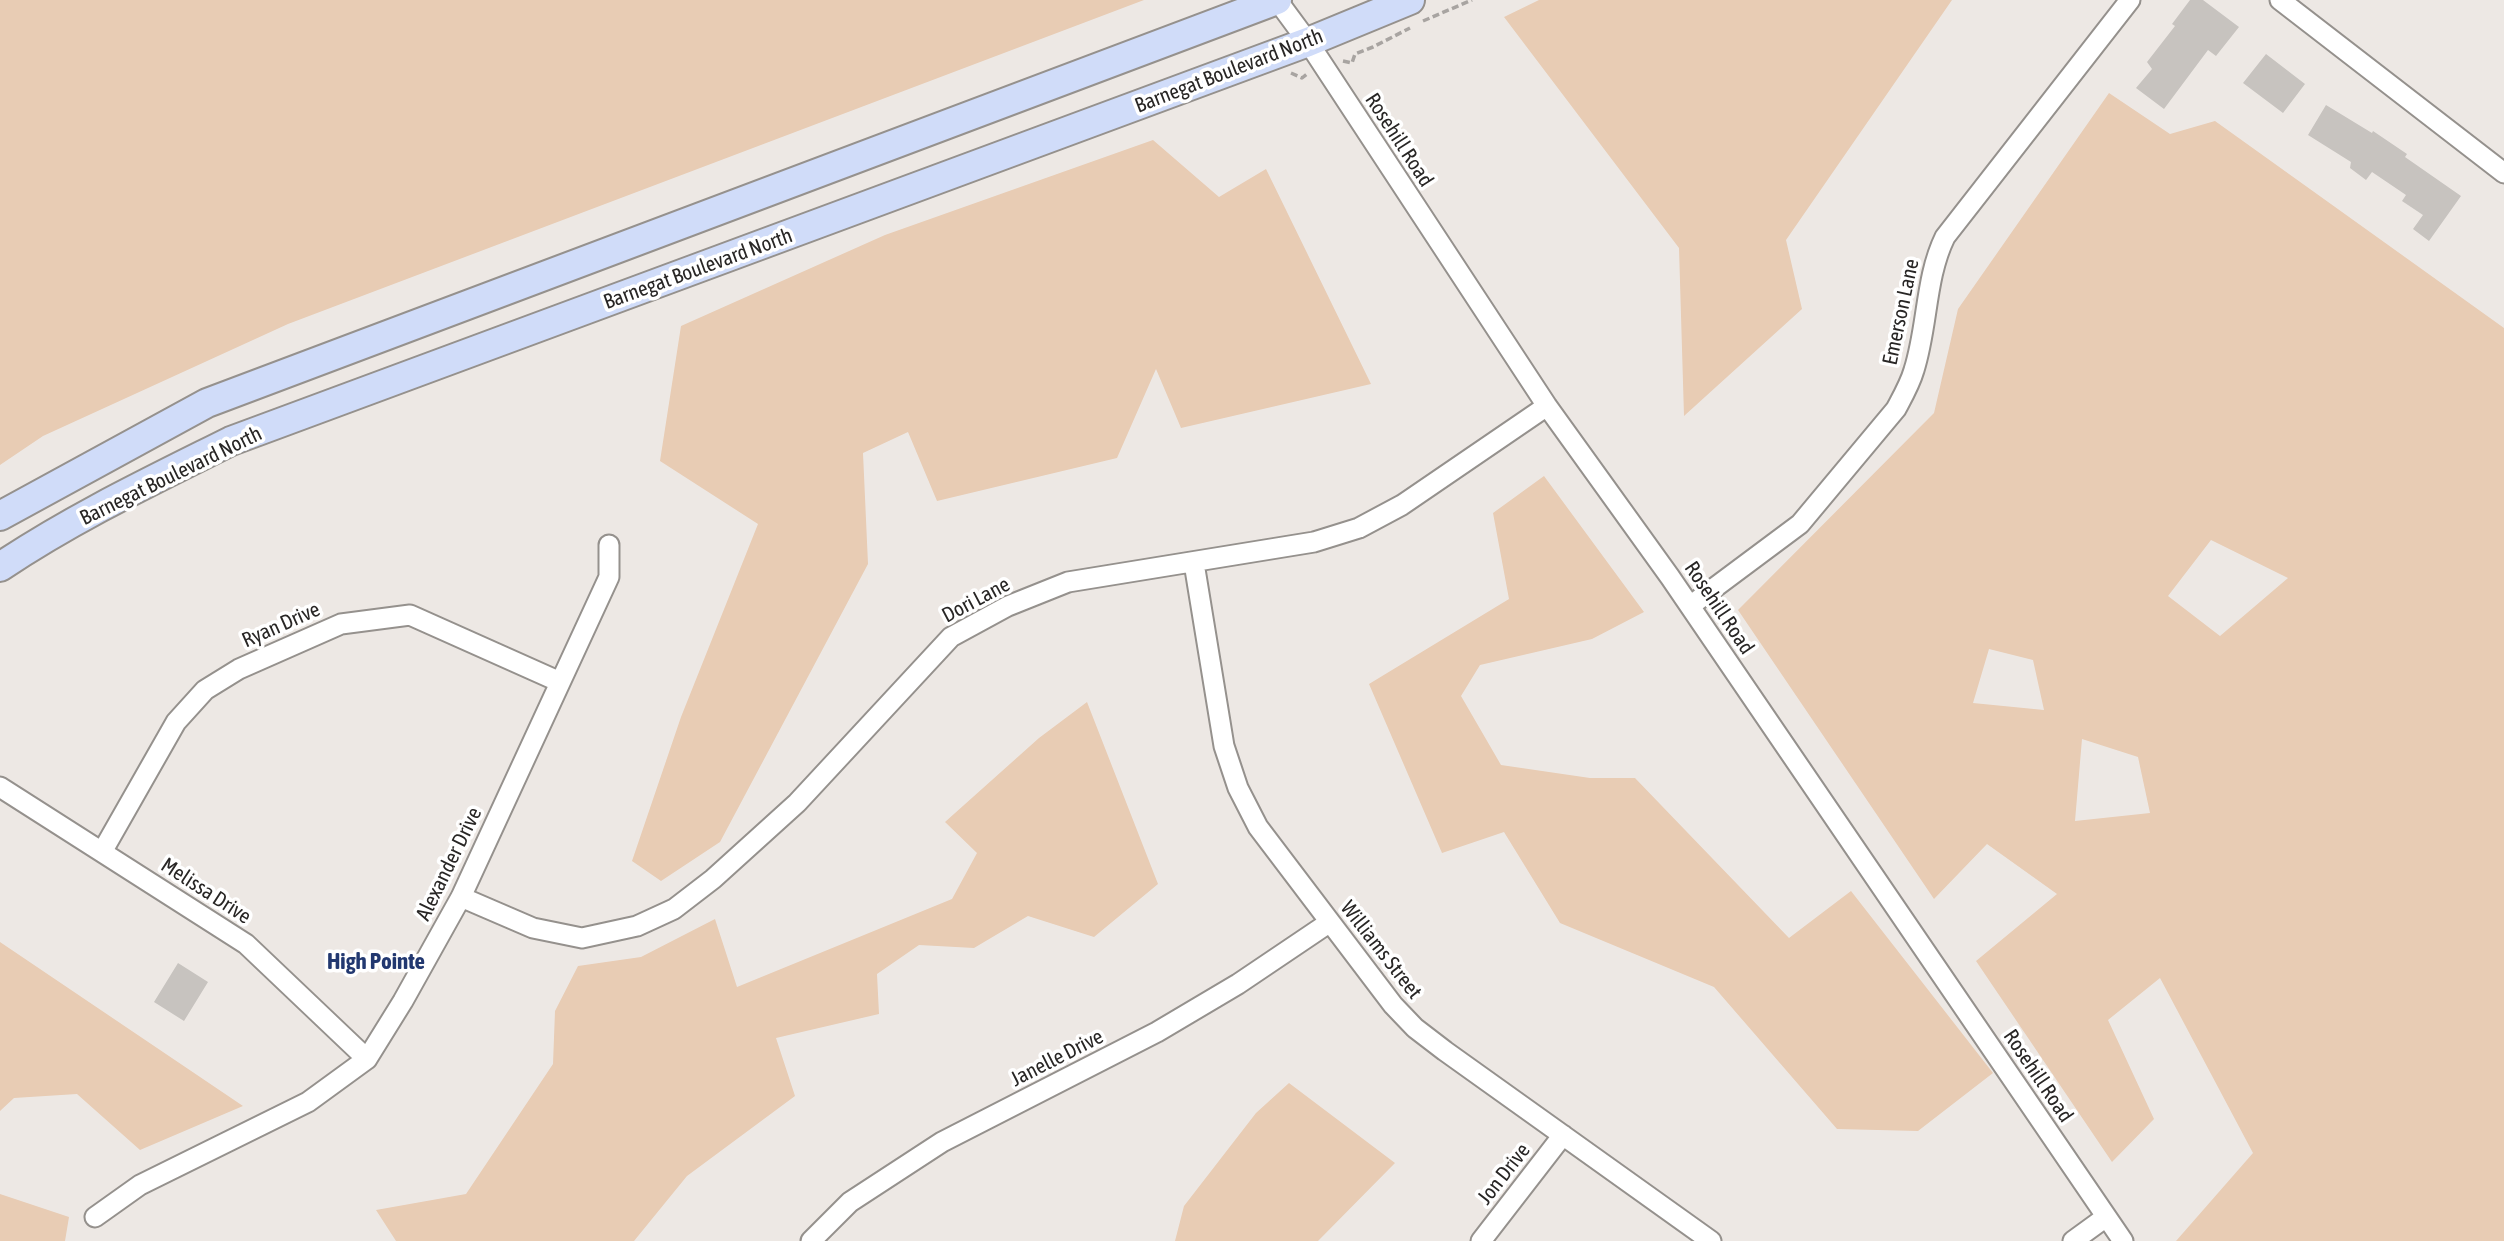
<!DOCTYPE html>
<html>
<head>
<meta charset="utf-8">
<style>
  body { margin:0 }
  canvas { display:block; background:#ede8e4 }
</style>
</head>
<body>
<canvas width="2504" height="1241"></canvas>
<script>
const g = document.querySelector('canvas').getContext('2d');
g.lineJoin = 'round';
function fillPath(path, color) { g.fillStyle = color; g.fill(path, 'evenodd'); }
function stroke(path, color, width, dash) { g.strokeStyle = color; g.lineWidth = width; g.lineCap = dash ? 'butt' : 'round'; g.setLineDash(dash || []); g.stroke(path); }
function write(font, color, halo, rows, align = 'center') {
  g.font = font + ' "Asap Condensed",sans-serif'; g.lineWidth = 7; g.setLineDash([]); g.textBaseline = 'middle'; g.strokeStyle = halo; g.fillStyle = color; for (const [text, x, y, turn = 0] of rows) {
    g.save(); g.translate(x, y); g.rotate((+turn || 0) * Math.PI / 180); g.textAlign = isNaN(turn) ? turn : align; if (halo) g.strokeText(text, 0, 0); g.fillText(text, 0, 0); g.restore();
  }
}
const green = new Path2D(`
  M0,0H1144L288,324L43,436L0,465Z
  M1539,0H1952L1786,240L1802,309L1684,416L1679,248L1504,17Z
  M2109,93L2170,134L2215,121L2504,328V1241H2176L2253,1153L2160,978L2108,1020L2154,1119L2112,1162L1976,961L2057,894L1987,844L1934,899L1738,610L1934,413L1958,309ZM2211,540L2288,578L2220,636L2168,596ZM1989,649L2033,660L2044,710L1973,703ZM2082,739L2138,757L2150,813L2075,821Z
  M1153,140L1219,197L1266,169L1371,384L1181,428L1156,369L1117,458L937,501L908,432L863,453L868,564L720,842L661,881L632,861L681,717L758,524L660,461L681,326L885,235Z
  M1544,476L1644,612L1592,639L1480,665L1461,696L1501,765L1590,778H1635L1789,938L1851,891L1993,1073L1918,1131L1837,1129L1714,987L1560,923L1504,832L1442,853L1369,684L1509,599L1493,513Z
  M1087,702L1158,884L1094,937L1028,916L974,948L919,945L877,974L879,1014L776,1038L795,1096L687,1176L634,1241H396L376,1210L466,1194L553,1064L555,1011L578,966L641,957L715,919L737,987L952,899L977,853L945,822L1039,738Z
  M0,942L243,1106L140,1150L77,1094L14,1098L0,1111Z
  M1289,1083L1395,1163L1318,1241H1175L1184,1206L1256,1113Z
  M0,1194L69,1217L65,1241H0Z`);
const building = new Path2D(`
  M2190,0H2203L2239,27L2216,56L2208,50L2164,109L2136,88L2152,69L2147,62L2175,26L2172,24Z
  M2266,54L2305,84L2283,113L2243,83Z
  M2326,105L2372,133L2373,131L2407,154L2405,157L2461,196L2429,241L2413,229L2423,215L2402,201L2406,195L2372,172L2366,180L2350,168L2351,162L2308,135Z
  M178,963L208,982L184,1021L154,1002Z`);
const path = new Path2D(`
  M1423,21L1472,0
  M1343,61L1352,63L1355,54L1373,47L1410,28
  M1291,73L1302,78L1307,74`);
const street = new Path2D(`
  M1277,0L1308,42L1547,406L1670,577L2123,1241
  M2280,0L2504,173
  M1194,563L1224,746L1238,788L1258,827L1393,1005L1415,1028L1445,1051L1711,1241
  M1690,606L1800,524L1896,409C1903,396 1910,384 1914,370C1928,326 1925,278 1945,237L2130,0
  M0,787L246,944L367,1059
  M102,852L176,722L205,690L239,669L341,624L410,615L560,682
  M461,897L533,928L582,938L637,926L674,909L713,879L797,803L951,637L1008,606L1068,582L1314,542L1359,528L1402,505L1547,406
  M95,1217L140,1185L308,1102L367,1059L403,1001L461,897L609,577V545
  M811,1241L850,1202L942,1142L1157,1032L1238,984L1330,922
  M1481,1241L1563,1135
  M2073,1241L2106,1217`);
const secondary = new Path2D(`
  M0,516L207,403L1277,0
  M0,567C73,518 153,480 231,441L1308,42L1410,0`);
const streetNames = [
  ["Barnegat Boulevard North",1229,71,-21],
  ["Rosehill Road",1399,140,57],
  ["Barnegat Boulevard North",698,269,-20],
  ["Emerson Lane",1901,312,-78],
  ["Barnegat Boulevard North",171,476,-26],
  ["Dori Lane",976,600,-28],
  ["Rosehill Road",1719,608,56],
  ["Ryan Drive",281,625,-24],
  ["Alexander Drive",449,864,-64],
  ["Melissa Drive",206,891,33],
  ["Williams Street",1381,950,52],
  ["Janelle Drive",1057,1058,-27],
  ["Rosehill Road",2038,1076,56],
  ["Jon Drive",1504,1174,-52]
];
const neighbourhoodNames = [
  ["High Pointe",376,962]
];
fillPath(green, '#e8ccb4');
fillPath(building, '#c7c3bf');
stroke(street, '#95918d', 23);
stroke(secondary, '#95918d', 32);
stroke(path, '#a8a4a1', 3.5, [7, 3.5]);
stroke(street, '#fff', 19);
stroke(secondary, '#d0dcf9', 28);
write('21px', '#282625', '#fff', streetNames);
write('bold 23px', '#223870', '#fff', neighbourhoodNames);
</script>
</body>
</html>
